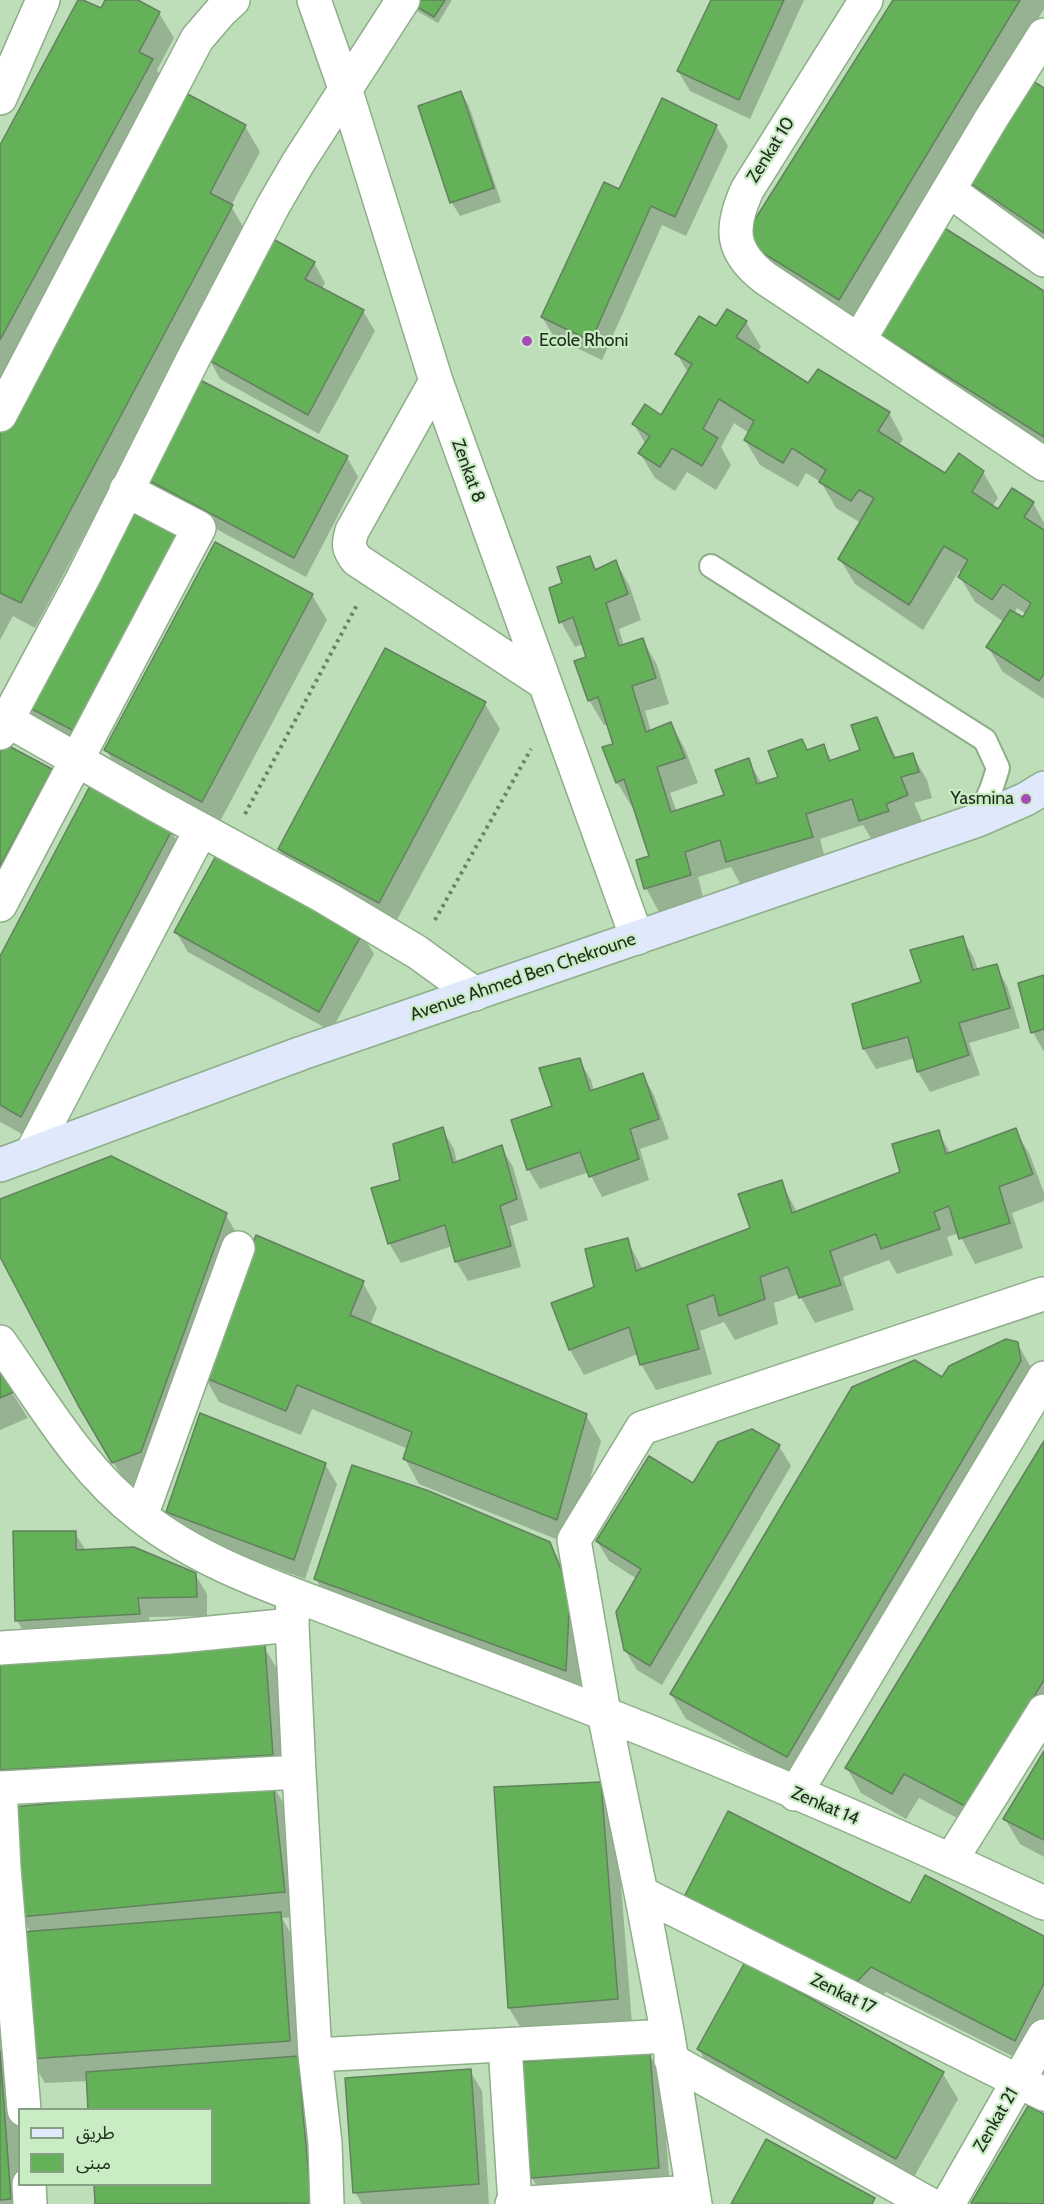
<!DOCTYPE html>
<html>
<head>
<meta charset="utf-8">
<style>
  body { margin:0 }
  #map { position:relative; width:1044px; height:2204px; overflow:hidden; background:#bddeb8; font-family:Cabin,"Noto Sans Arabic",sans-serif }
  canvas { display:block }
  .legend { position:absolute; left:18px; top:2108px; width:195px; height:78px; box-sizing:border-box; background:#caecc5; border:2px solid #86a083; margin:0; padding:8px 10px; list-style:none; font-size:18px; color:#212e1f }
  .legend li { display:flex; align-items:center; gap:12px; height:30px }
  .legend b { width:30px; border:2px solid #86a083 }
</style>
</head>
<body>
<div id="map">
<canvas width="1044" height="2204"></canvas>
<ul class="legend">
<li><b style="height:8px;background:#e0e9fb"></b>طريق</li>
<li><b style="height:16px;background:#65b15a"></b>مبنى</li>
</ul>
</div>
<script>
const g = document.querySelector('canvas').getContext('2d');
g.lineJoin = 'round';
function fillPath(path, color) { g.fillStyle = color; g.fill(path, 'evenodd'); }
function stroke(path, color, width, dash) { g.strokeStyle = color; g.lineWidth = width; g.lineCap = dash ? 'butt' : 'round'; g.setLineDash(dash || []); g.stroke(path); }
function write(font, color, halo, rows, align = 'center') {
  g.font = font + ' Cabin,sans-serif'; g.lineWidth = 4.5; g.setLineDash([]); g.textBaseline = 'middle'; g.strokeStyle = halo; g.fillStyle = color; for (const [text, x, y, turn = 0] of rows) {
    g.save(); g.translate(x, y); g.rotate((+turn || 0) * Math.PI / 180); g.textAlign = isNaN(turn) ? turn : align; if (halo) g.strokeText(text, 0, 0); g.fillText(text, 0, 0); g.restore();
  }
}
const shadow = new Path2D(`
  M107,0H135L159,13L174,38L157,70L166,86L0,391V148L101,10Z
  M416,0H452L438,23L417,11L414,4Z
  M712,0H804L750,119L690,91L678,71Z
  M894,0H1044V9L854,324L758,265L743,240Z
  M1044,89V247L983,206L969,181Z
  M461,92L469,106L501,202L460,216L452,203L419,107Z
  M245,126L260,152L231,206L246,232L35,628L13,616L0,640V432Z
  M716,126L728,146L686,236L662,225L602,360L554,337L542,317L620,191Z
  M314,263L325,283L322,289L363,311L375,331L319,434L220,379L209,359Z
  M1044,293V452L895,358L880,333Z
  M746,322L761,347L757,352L809,385L889,413L903,439L899,446L946,475L983,472L998,498L992,507L998,511L1033,503L1044,523V699L1003,672L988,647L1004,622L975,602L960,577L962,573L959,571L923,630L855,584L840,559L861,523L836,508L821,482L806,473L798,487L760,465L745,440L749,433L734,423L721,447L731,465L716,490L687,472L675,491L655,478L640,453L646,445L634,424L662,417L688,373L677,354L717,328ZM1017,608L1026,614L1023,619L1014,614Z
  M347,457L358,477L306,577L160,499L148,479Z
  M132,510L87,751L39,726L28,706Z
  M590,558L597,570L616,562L630,587L641,620L619,629L624,646L642,639L657,665L669,704L645,711L651,731L671,724L685,749L698,783L670,793L677,812L726,796L748,760L762,784L780,778L802,741L808,751L824,746L832,761L862,750L877,719L897,759L912,754L927,780L932,798L914,803L922,821L900,829L902,837L875,845L863,825L820,839L826,862L742,887L731,867L698,877L704,901L660,914L646,888L650,857L634,806L632,807L617,782L615,744L608,724L604,725L589,700L588,658L583,644L575,647L561,622L564,584Z
  M312,595L327,620L217,827L121,775L106,750Z
  M485,704L500,729L393,927L294,874L279,849Z
  M0,756L51,770L65,796L0,918Z
  M171,831L186,856L35,1141L0,1122V959Z
  M176,932L362,934L374,954L331,1031L188,952Z
  M962,938L974,958L978,971L996,966L1007,986L1020,1028L969,1043L980,1075L930,1092L918,1072L915,1058L876,1069L864,1049L854,1005L923,983Z
  M1044,977V1052L1033,1032Z
  M579,1060L591,1080L594,1091L643,1075L654,1095L669,1139L640,1149L649,1180L602,1197L589,1172L540,1189L528,1169L554,1107Z
  M442,1129L454,1149L457,1163L501,1147L513,1167L528,1220L510,1226L521,1267L468,1281L456,1261L452,1246L401,1263L389,1243Z
  M1015,1130L1030,1155L1044,1193V1201L1012,1213L1023,1248L975,1264L959,1233L947,1237L953,1255L897,1274L889,1260L843,1277L854,1310L815,1323L799,1294L774,1303L778,1324L735,1340L724,1322L700,1331L712,1374L656,1390L641,1364L638,1354L584,1375L570,1350L596,1288L627,1240L643,1270L752,1229L781,1182L797,1212L902,1173L938,1132L951,1154Z
  M0,1200L226,1215L240,1240L155,1477L128,1487L79,1404L0,1254Z
  M363,1283L377,1308L370,1325L586,1415L601,1441L571,1545L419,1484L405,1459L408,1449L312,1409L301,1435L219,1402L205,1377Z
  M1017,1343L1032,1369L802,1781L686,1719L671,1694L942,1379Z
  M0,1374L28,1418L0,1430Z
  M1044,1444V1729L982,1831L919,1798L906,1819L861,1793L847,1768Z
  M779,1446L791,1466L662,1685L637,1670L625,1650L637,1579L609,1561L597,1541L693,1485Z
  M325,1464L337,1484L305,1579L180,1532L168,1512Z
  M75,1533L86,1551L195,1574L207,1594V1616L149,1617L150,1633L28,1640L17,1620Z
  M549,1543L564,1569L584,1619L580,1695L331,1605L316,1579Z
  M264,1647L279,1672L286,1780L0,1796V1663Z
  M1044,1753V1857L1020,1844L1005,1819Z
  M601,1783L615,1809L632,2024L524,2033L509,2008Z
  M272,1784L287,1809L299,1917L282,1918L294,1939L323,2204H96L95,2184H212V2110L88,2081L45,2083L30,2058L31,1933L21,1917Z
  M0,1892L20,2155V2184L23,2204H0Z
  M911,1906L1044,1938V2037L1030,2065L886,1992L870,2009L700,1922Z
  M699,2049L943,2074L958,2099L910,2184L713,2075Z
  M649,2054L661,2074L670,2188L544,2198L532,2178Z
  M470,2071L482,2091L489,2204H362L355,2192Z
  M1028,2108L1044,2116V2204H974Z`);
const building = new Path2D(`
  M78,0H83L101,8L105,0H138L160,12L139,52L153,59L0,340V145Z
  M415,0H445L434,17L412,4Z
  M711,0H784L739,100L677,71Z
  M893,0H1020L839,300L742,240Z
  M1031,80L1044,88V233L967,181Z
  M180,90L246,125L210,193L233,205L21,603L0,593V429Z
  M461,91L494,188L450,203L418,106Z
  M662,98L717,125L675,217L651,206L591,341L541,317L604,182L619,189Z
  M943,227L1044,291V437L878,333Z
  M273,239L315,262L305,279L364,310L308,415L207,359Z
  M727,309L747,321L736,337L808,383L818,369L890,412L878,431L945,473L959,453L984,471L972,492L998,509L1012,488L1034,502L1024,517L1044,530V674L1039,681L986,647L1010,610L1023,617L1031,603L1003,584L992,600L958,577L968,560L944,546L909,605L838,559L874,498L859,490L851,501L819,482L826,470L792,448L783,463L744,440L754,421L719,399L703,429L718,438L702,466L672,448L660,467L638,453L650,436L632,424L645,404L661,415L692,364L675,354L699,316L716,326Z
  M200,380L348,456L294,558L146,479Z
  M131,508L181,534L76,732L26,706Z
  M215,542L313,594L202,802L104,750Z
  M590,556L595,570L616,560L628,594L606,603L619,646L643,638L656,678L632,686L646,732L671,722L685,758L657,767L671,812L724,795L715,770L749,758L757,784L778,777L768,751L802,739L807,750L824,744L829,761L860,750L851,725L877,717L894,758L913,753L919,772L901,777L908,795L886,804L889,811L859,821L852,799L806,814L813,837L726,862L720,840L685,852L691,875L644,889L636,860L649,856L624,779L616,783L602,747L613,744L598,697L588,701L574,661L586,657L573,617L559,623L549,588L562,583L557,567Z
  M385,648L486,702L379,903L278,849Z
  M5,744L52,769L0,866V753Z
  M91,784L172,830L21,1117L0,1105V956Z
  M218,852L363,932L319,1012L174,932Z
  M963,936L973,970L997,964L1010,1008L959,1023L969,1055L917,1072L908,1037L863,1049L852,1004L921,982L910,950Z
  M1044,975V1029L1031,1033L1018,983Z
  M580,1058L590,1091L643,1073L659,1119L630,1129L639,1159L589,1177L580,1152L527,1170L511,1120L552,1106L539,1068Z
  M443,1127L453,1163L502,1145L517,1199L500,1206L511,1246L455,1262L445,1225L388,1244L371,1188L400,1180L393,1144Z
  M1016,1128L1033,1174L999,1187L1010,1223L959,1239L949,1206L934,1212L940,1229L881,1249L876,1234L830,1251L841,1285L799,1298L788,1267L760,1277L765,1299L719,1316L714,1295L687,1305L699,1349L640,1365L629,1327L569,1350L551,1303L594,1287L585,1249L628,1238L636,1271L750,1228L738,1194L782,1180L792,1213L900,1172L892,1144L939,1130L946,1154Z
  M111,1156L227,1213L141,1452L112,1463L78,1405L0,1257V1199Z
  M256,1235L364,1281L350,1315L587,1414L557,1520L403,1459L412,1432L297,1385L286,1411L203,1377Z
  M1006,1339L1018,1342L1021,1361L787,1757L670,1694L852,1387L915,1360L942,1377L949,1366Z
  M0,1371L14,1392L0,1398Z
  M200,1413L326,1463L294,1560L166,1512Z
  M752,1429L780,1445L650,1666L624,1650L616,1612L641,1569L596,1541L649,1456L693,1483L718,1442Z
  M1044,1441V1680L967,1807L904,1774L892,1794L845,1768Z
  M352,1465L429,1491L550,1542L570,1592L566,1671L314,1579Z
  M13,1531H76V1550L134,1547L196,1573L197,1597L138,1598L140,1614L15,1621Z
  M265,1645L273,1755L0,1770V1662Z
  M1044,1751V1840L1003,1819Z
  M273,1782L285,1892L20,1917L13,1807Z
  M601,1782L618,1999L508,2008L494,1787Z
  M728,1811L910,1903L925,1875L1044,1936V1983L1015,2041L871,1967L855,1984L684,1897Z
  M281,1912L290,2041L29,2059L21,1932Z
  M745,1962L944,2072L896,2159L697,2049Z
  M0,2051L11,2199L0,2200Z
  M650,2052L659,2168L531,2178L522,2062Z
  M298,2056L311,2203L95,2204L94,2184H212V2110H88L86,2072Z
  M471,2069L479,2184L353,2193L345,2078Z
  M1028,2106L1044,2114V2204L971,2203Z
  M766,2139L875,2198L872,2204H731Z`);
const path = new Path2D(`
  M245,814L358,603
  M435,920L531,749`);
const lane = new Path2D(`
  M711,566L985,740L998,768L992,787L978,820`);
const street = new Path2D(`
  M314,0L345,88L436,381L637,938
  M866,0L747,190C730,228 730,251 765,278L1044,464
  M0,98L43,0
  M950,191L1044,260
  M859,340L991,119L1044,35
  M436,381L352,531C348,544 348,549 357,560L543,682
  M0,415L197,39L221,11L233,0
  M0,716L156,805L323,896L417,952L475,994
  M0,733L83,578L194,357L273,206L298,163L403,0
  M0,905L199,528L126,490
  M31,1154L201,830
  M0,1342C43,1403 81,1470 141,1516C197,1560 265,1584 331,1609C393,1633 456,1657 518,1680C696,1748 872,1823 1044,1903
  M141,1516L238,1248
  M293,1595L292,1625L299,1772L315,2055L325,2143L327,2204
  M0,1648L169,1637L292,1625
  M0,1788L4,1868L24,2110
  M0,1788L299,1772
  M795,1794L1044,1378
  M951,1860L1044,1711
  M641,1893L1044,2094
  M505,2046L515,2204
  M315,2055L668,2036
  M671,2060L929,2204
  M29,2184L30,2204
  M512,2204L692,2192
  M695,2204L668,2036L641,1893L604,1713L574,1540L642,1428L1043,1294
  M948,2204L1044,2036`);
const secondary = new Path2D(`
  M0,1165L302,1053L978,820L1026,799L1044,788`);
const markers = [
  [527,341,6,"#a64bb6"],
  [1026,799,6,"#a64bb6"]
];
const streetNames = [
  ["Zenkat 10",771,150,-58],
  ["Zenkat 8",468,471,70],
  ["Avenue Ahmed Ben Chekroune",523,977,-19],
  ["Zenkat 14",825,1806,23],
  ["Zenkat 17",843,1994,26],
  ["Zenkat 21",996,2120,-60]
];
const poiNames = [
  ["Ecole Rhoni",539,341],
  ["Yasmina",1014,799,"right"]
];
fillPath(shadow, '#0003');
fillPath(building, '#65b15a');
stroke(building, '#63815f', 1.5);
stroke(lane, '#8ead89', 26);
stroke(street, '#8ead89', 36);
stroke(secondary, '#8ead89', 36);
stroke(path, '#6b8167', 4, [3, 4.5]);
stroke(lane, '#fff', 22);
stroke(street, '#fff', 33);
stroke(secondary, '#e0e9fb', 33);
for (const [x, y, r, color] of markers) { const dot = new Path2D(); dot.arc(x, y, r, 0, 2 * Math.PI); g.fillStyle = color; g.fill(dot); stroke(dot, '#caecc5', 2); }
write('18px', '#212e1f', '#caecc5', streetNames);
write('18px', '#212e1f', '#caecc5', poiNames, 'left');
</script>
</body>
</html>
